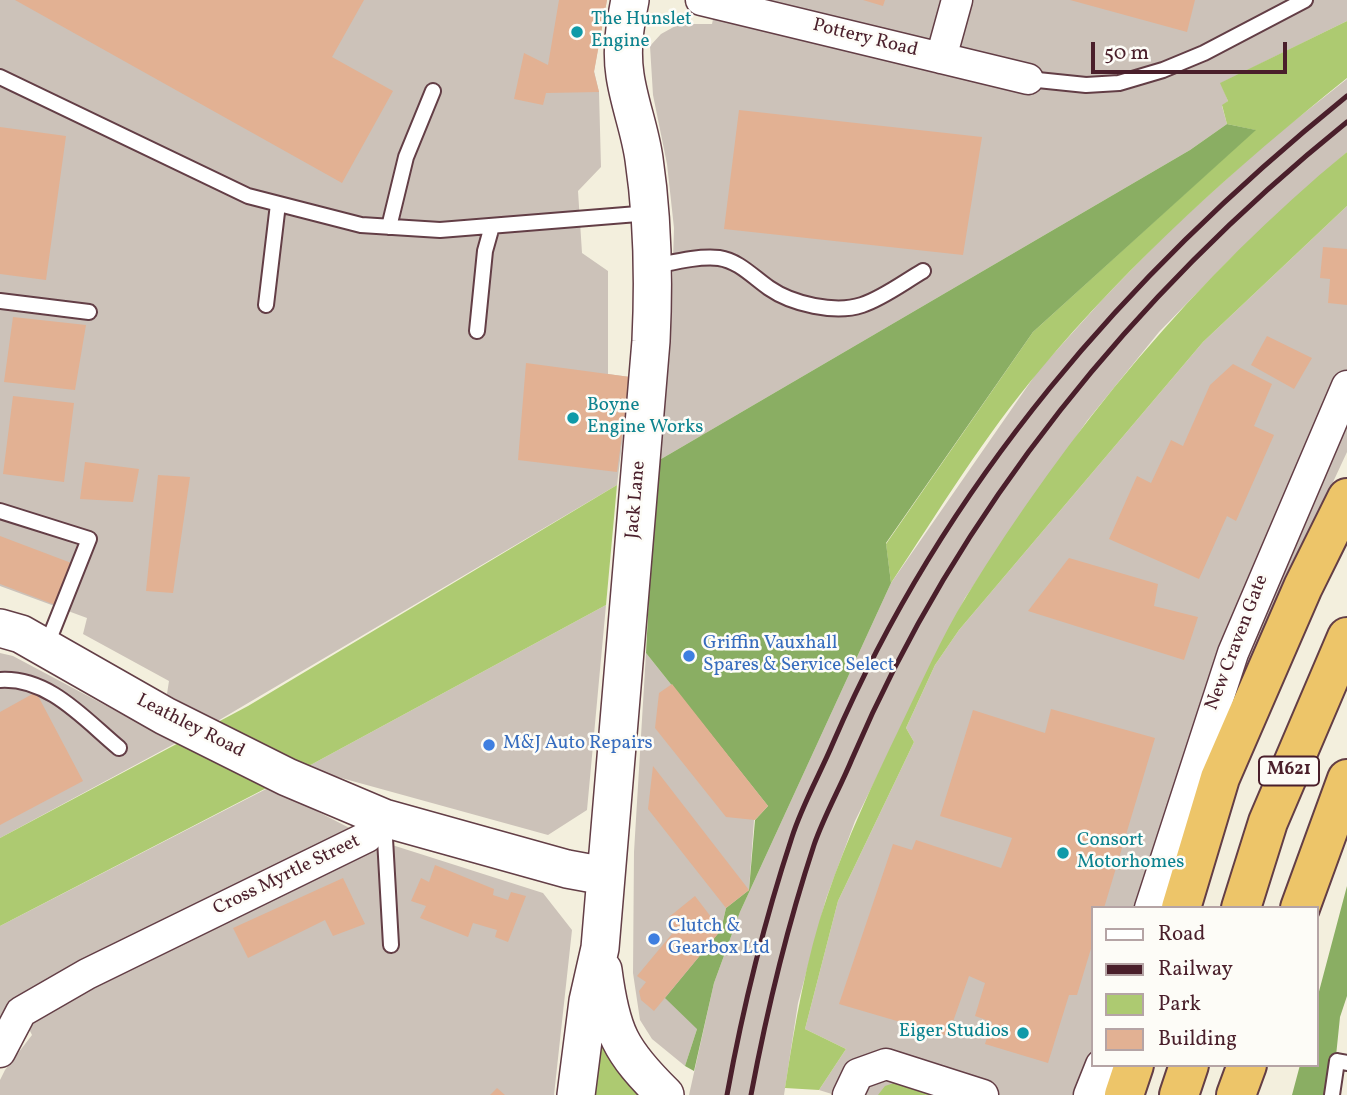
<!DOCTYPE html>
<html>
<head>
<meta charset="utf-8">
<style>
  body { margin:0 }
  #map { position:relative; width:1347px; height:1095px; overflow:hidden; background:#f3efdd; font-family:Vollkorn,serif }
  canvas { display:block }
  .legend { position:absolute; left:1091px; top:906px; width:228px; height:161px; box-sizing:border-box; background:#fdfcf7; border:2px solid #b5a4a5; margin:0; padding:9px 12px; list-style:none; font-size:21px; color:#4a1f2b }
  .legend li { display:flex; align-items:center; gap:14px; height:35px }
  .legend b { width:35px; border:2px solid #b5a4a5 }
  .scale { position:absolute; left:1091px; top:42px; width:196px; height:32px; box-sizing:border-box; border:4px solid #4a1f2b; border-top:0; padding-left:9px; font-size:21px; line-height:24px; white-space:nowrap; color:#4a1f2b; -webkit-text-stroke:5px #fdfcf7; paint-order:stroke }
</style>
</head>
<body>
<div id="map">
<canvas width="1347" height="1095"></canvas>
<ul class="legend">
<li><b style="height:9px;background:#fff"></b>Road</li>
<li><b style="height:9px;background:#4a1f2b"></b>Railway</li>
<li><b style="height:19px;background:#adca71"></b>Park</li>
<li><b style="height:19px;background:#e2b193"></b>Building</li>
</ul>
<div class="scale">50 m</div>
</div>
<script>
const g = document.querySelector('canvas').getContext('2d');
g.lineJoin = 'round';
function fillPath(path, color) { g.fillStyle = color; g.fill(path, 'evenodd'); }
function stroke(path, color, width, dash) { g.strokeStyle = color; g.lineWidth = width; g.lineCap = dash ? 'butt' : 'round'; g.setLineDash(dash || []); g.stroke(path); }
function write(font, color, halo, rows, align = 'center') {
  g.font = font + ' Vollkorn,serif'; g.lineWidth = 5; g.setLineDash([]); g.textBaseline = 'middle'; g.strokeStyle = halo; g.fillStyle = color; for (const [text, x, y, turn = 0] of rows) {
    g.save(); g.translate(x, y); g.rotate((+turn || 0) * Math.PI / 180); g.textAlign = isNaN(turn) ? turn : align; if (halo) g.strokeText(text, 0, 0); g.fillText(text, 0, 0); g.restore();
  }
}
const industrial = new Path2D(`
  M0,0H607L594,71L599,92L601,167L578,191L582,253L608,271V374L630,377L617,485L216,722L167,694L169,681L83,634L87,618L0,586Z
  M717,0H1347V21L1221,83L1228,101L1222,106L1227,124L1190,150L656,462L670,354L674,228L667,164L653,95L650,46L661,34L679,24H712Z
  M1347,79V152L1230,259L1159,332L1087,421L965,598L855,821L826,899L798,1003L784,1095H689L714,983L740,912L891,583L1038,371L1103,299L1170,230L1270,140Z
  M1347,206V452L1275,607L1165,908H1093V1065L1103,1095H835L819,1090L846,1049L805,1029L838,901L914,742L906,728L935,665L959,630L1203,342Z
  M606,605L587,810L548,835L305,768Z
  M0,653L13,656L176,743L0,838Z
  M646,653L768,806L754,820L749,890L726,908L697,1029L685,1066L652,1039L640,1020L633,973L634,852Z
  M270,787L367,837L543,893L572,930L554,1095H0V1080L5,1070L32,1035L21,1013L0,1051V926Z`);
const green = new Path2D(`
  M1347,21V78C1236,167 1131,261 1040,370C984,436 939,511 891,583L886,544L1033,332L1255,130L1227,124L1222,105L1228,101L1220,83Z
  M1347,152V206L1203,342L959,630L935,665L906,728L914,742L838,901L805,1029L846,1049L819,1090L785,1088C795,1023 806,959 827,897C847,838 873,783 900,727C921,684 941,638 966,597C1068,431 1196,276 1347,152Z
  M617,485L606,605L305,768L0,926V838L248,706Z
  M590,1013L640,1095H583Z
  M894,1083L935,1095H878L885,1086Z`);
const forest = new Path2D(`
  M1227,124L1256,130L1033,332L886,543L891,583L740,912L714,983L694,1071L685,1066L697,1029L665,998L721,930L726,908L749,890L755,820L768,806L646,653L656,462L1190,150Z
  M1347,886V996L1340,1017L1332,1095H1292L1300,1065H1317V999Z`);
const building = new Path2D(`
  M15,0H364L332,57L393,91L342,183Z
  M559,0H607L594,72L599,92L546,93L543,105L514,99L524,53L548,65Z
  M863,0H885L883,6Z
  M1070,0H1195L1187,32Z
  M739,110L982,137L963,255L724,229Z
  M0,127L66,136L46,280L0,274Z
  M1323,247L1347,249V305L1328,303L1330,279L1320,278Z
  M13,317L86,325L75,390L4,382Z
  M1267,336L1312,358L1294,389L1251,365Z
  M526,363L630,377L617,472L518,460Z
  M1233,364L1272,384L1254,426L1274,435L1236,521L1227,516L1199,579L1109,539L1137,476L1151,483L1171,440L1183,446L1210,385Z
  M13,396L74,403L64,482L3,474Z
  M85,462L139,469L133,502L80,499Z
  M158,475L190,477L173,593L146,591Z
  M0,536L74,564L58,606L0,584Z
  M1069,558L1158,584L1154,606L1198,617L1184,660L1028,611Z
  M672,684L768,806L755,820L726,817L655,728L659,693Z
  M36,692L83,781L0,825V712Z
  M1051,709L1155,738L1104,908H1093V942L1077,995H1069L1048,1063L985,1044L992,1022L975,1016L985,983L969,976L948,1036L839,1004L893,844L912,850L916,840L1001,868L1012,838L940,816L973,710L1045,733Z
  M653,766L749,890L726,908L648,809Z
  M435,865L494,889L493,895L508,900L511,892L526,896L508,942L495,937L497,930L473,923L468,937L420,918L426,906L411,901L421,878L429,882Z
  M343,878L365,924L333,936L325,920L248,958L233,928Z
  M695,896L721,930L654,1011L641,1000L639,991L646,982L637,976L676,929L669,917Z
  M497,1088L505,1095H490Z`);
const service = new Path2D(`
  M0,77L248,196L361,225L440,230L650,213
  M1028,79L1086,85L1119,83L1163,70L1204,53L1305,0
  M389,227L406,157L433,91
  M655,266C675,262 697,256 719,258C739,261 753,277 769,288C792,304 835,314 862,305C883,298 904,282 923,271
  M0,301L89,312
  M266,305L278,204
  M477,331L485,251L492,226
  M0,511L89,539L46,647
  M0,680C49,677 84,719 119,748
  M384,821L391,945
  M1332,1095L1337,1061L1347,1063`);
const minor = new Path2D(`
  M701,0L1028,79
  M941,58L957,0
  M1150,908L1233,653L1347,386
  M0,1052L21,1012L87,974L367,837L384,818
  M848,1095L858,1074L886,1064L983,1095
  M1089,1095L1101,1065`);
const tertiary = new Path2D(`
  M0,628L21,634L165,716L287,777L384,818L567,869L605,876
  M603,970C611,1032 620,1051 665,1095
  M576,1095L588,1001L600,948L651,341C654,279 653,220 644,159C640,130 629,103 625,75C621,49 625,25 630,0`);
const motorway = new Path2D(`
  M1181,908L1220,778L1303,587L1347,498
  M1241,908L1268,822L1347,637
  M1300,908L1347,779
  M1124,1095L1134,1065
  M1179,1095L1189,1065
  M1236,1095L1247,1065`);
const rail = new Path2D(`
  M727,1095C743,1007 764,922 792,837C802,805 820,774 833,743C946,481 1127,274 1347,96
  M751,1095C767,1010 787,927 814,845C824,816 840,788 852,759C959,508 1135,293 1347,122`);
const markers = [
  [577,32,7,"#0f9aa8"],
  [573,418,7,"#0f9aa8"],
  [689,656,7,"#3f7fe0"],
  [489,745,7,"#3f7fe0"],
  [1063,853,7,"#0f9aa8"],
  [654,939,7,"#3f7fe0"],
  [1023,1033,7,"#0f9aa8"]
];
const shields = [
  [1289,771,60]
];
const shieldNames = [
  ["M621",1289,771]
];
const cultureNames = [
  ["The Hunslet",591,21],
  ["Engine",591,43],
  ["Boyne",587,407],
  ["Engine Works",587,429],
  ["Consort",1077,842],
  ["Motorhomes",1077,864],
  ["Eiger Studios",1009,1033,"right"]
];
const streetNames = [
  ["Pottery Road",865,39,14],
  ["Jack Lane",637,500,-85],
  ["New Craven Gate",1238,643,-69],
  ["Leathley Road",190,727,27],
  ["Cross Myrtle Street",287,876,-26]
];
const shopNames = [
  ["Griffin Vauxhall",703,645],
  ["Spares & Service Select",703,667],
  ["M&J Auto Repairs",503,745],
  ["Clutch &",668,928],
  ["Gearbox Ltd",668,950]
];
fillPath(industrial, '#ccc2b9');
fillPath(green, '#adca71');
fillPath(forest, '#8aae63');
fillPath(building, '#e2b193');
stroke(service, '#633e46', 18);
stroke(minor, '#633e46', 33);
stroke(tertiary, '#633e46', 40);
stroke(motorway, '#633e46', 42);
stroke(service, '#fff', 14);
stroke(minor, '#fff', 30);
stroke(tertiary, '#fff', 37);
stroke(motorway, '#edc569', 38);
stroke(rail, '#4a1f2b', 5);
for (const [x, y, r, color] of markers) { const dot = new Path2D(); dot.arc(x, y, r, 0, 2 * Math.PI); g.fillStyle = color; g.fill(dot); stroke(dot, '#fdfcf7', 2.5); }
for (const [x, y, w] of shields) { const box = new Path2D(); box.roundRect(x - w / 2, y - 14.5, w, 29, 5); g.fillStyle = '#fdfcf7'; g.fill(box); stroke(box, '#4a1f2b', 2); }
write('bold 18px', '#4a1f2b', null, shieldNames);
write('19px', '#0d838f', '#fdfcf7', cultureNames, 'left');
write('19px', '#4a1f2b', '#fdfcf7', streetNames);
write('19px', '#366cbe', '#fdfcf7', shopNames, 'left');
</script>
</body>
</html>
